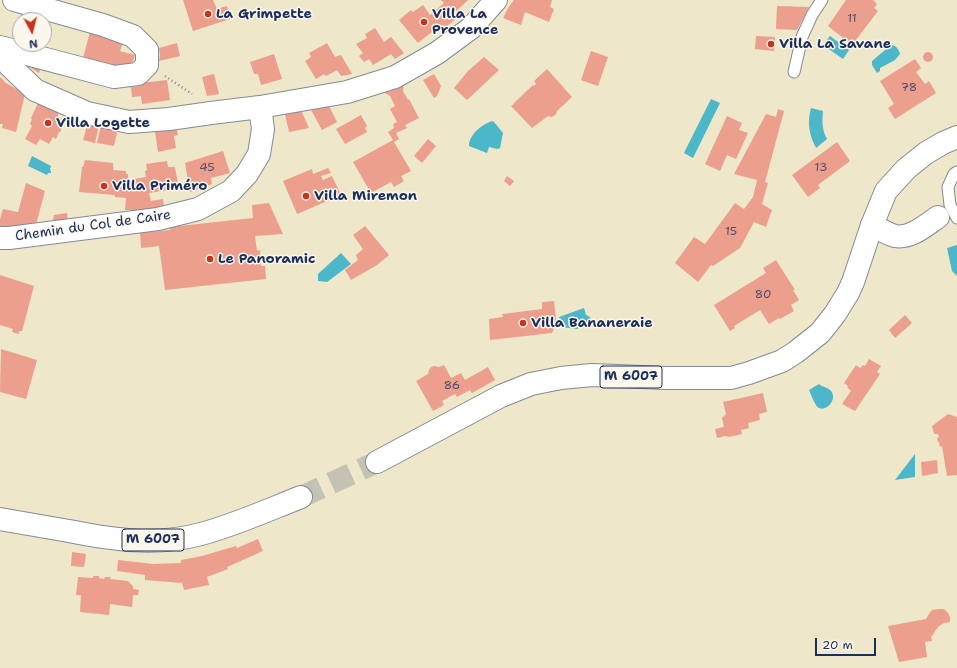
<!DOCTYPE html>
<html>
<head>
<meta charset="utf-8">
<style>
  body { margin:0 }
  #map { position:relative; width:957px; height:668px; overflow:hidden; background:#eee7ca; font-family:"Shantell Sans",sans-serif }
  canvas { display:block }
  .north { position:absolute; left:12px; top:12px; width:40px; height:40px; box-sizing:border-box; background:#fbf7ec; border:1px solid #a1a7b3; border-radius:50%; rotate:173deg; font-size:11px; font-weight:700; line-height:16px; text-align:center; color:#1b2f5e }
  .north::after { content:''; display:block; margin:auto; width:14px; height:18px; background:#c8321e; clip-path:polygon(50% 0,100% 100%,50% 72%,0 100%) }
  .scale { position:absolute; left:815px; top:638px; width:61px; height:18px; box-sizing:border-box; border:2px solid #1b2f5e; border-top:0; padding-left:5px; font-size:12px; line-height:14px; white-space:nowrap; color:#1b2f5e; -webkit-text-stroke:3px #fbf7ec; paint-order:stroke }
</style>
</head>
<body>
<div id="map">
<canvas width="957" height="668"></canvas>
<div class="north">N</div>
<div class="scale">20 m</div>
</div>
<script>
const g = document.querySelector('canvas').getContext('2d');
g.lineJoin = 'round';
function fillPath(path, color) { g.fillStyle = color; g.fill(path, 'evenodd'); }
function stroke(path, color, width, dash) { g.strokeStyle = color; g.lineWidth = width; g.lineCap = dash ? 'butt' : 'round'; g.setLineDash(dash || []); g.stroke(path); }
function write(font, color, halo, rows, align = 'center') {
  g.font = font + ' "Shantell Sans",sans-serif'; g.lineWidth = 3; g.setLineDash([]); g.textBaseline = 'middle'; g.strokeStyle = halo; g.fillStyle = color; for (const [text, x, y, turn = 0] of rows) {
    g.save(); g.translate(x, y); g.rotate((+turn || 0) * Math.PI / 180); g.textAlign = isNaN(turn) ? turn : align; if (halo) g.strokeText(text, 0, 0); g.fillText(text, 0, 0); g.restore();
  }
}
const water = new Path2D(`
  M830,36L849,50L843,59L823,45Z
  M891,45C896,45 899,50 900,54L895,60L880,68V71L877,73L872,65V61Z
  M711,99L720,103L693,158L684,153Z
  M811,108L823,111C822,121 822,130 827,139L816,148C809,135 807,122 811,108Z
  M492,121L494,122L503,133L500,148L497,149L489,147L487,153L469,146C469,134 483,124 492,121Z
  M32,156L51,166L50,169L51,172V173H48L47,175L28,166Z
  M957,245V276L952,271L947,248Z
  M341,253L351,264L327,282L318,281V274Z
  M584,308L586,315L590,317L591,321L577,329L561,327L559,317Z
  M819,384C822,387 827,387 830,390C840,399 823,416 816,405C813,401 811,394 809,390Z
  M915,454V477L895,480Z`);
const building = new Path2D(`
  M183,0H213L217,9L227,6L230,19L193,31Z
  M441,0H468L454,13L458,17L441,31L438,27L418,43L399,20L411,10L413,12L423,5L430,15L444,3Z
  M514,0H552L550,7L554,9L549,22L525,12L521,25L503,18L508,8Z
  M846,0H873L877,4L874,8L878,11L852,45L828,26Z
  M777,6L809,7L797,30L776,29Z
  M20,11L42,18L39,20H22L23,17Z
  M375,28L384,42L391,37L404,53L395,59L391,54L373,65L369,59L364,62L359,56L363,53L356,44L367,38L365,34Z
  M90,32L123,42L120,51L135,55L133,61L130,64L120,67L83,58Z
  M756,36L775,37L774,51L755,49Z
  M177,43L180,56L159,61L160,56L159,48Z
  M327,43L335,57L341,55L352,74L341,76L337,70L326,76L324,74L316,79L305,61L311,57L309,53Z
  M591,51L608,57L598,86L581,80Z
  M923 57a5 5 0 1 1 10 0a5 5 0 1 1-10 0Z
  M274,54L282,79L261,85L258,74H254L250,62Z
  M484,57L499,70L467,100L454,88L468,71Z
  M915,59L921,68L916,72L925,84L929,81L936,93L895,119L888,108L894,104L880,81Z
  M32,62L42,64L39,73L31,68Z
  M547,69L572,97L557,111L556,114L554,116L551,117L548,116L532,128L511,106L514,104V103L533,85L534,86L536,84L534,81Z
  M214,74L219,94L207,96L202,77Z
  M434,74L441,86L437,96L434,98L423,80Z
  M0,77L6,83L25,94L16,132L2,128L3,124H0Z
  M167,80L170,100L142,104L141,96L132,97L131,87L141,86L140,83Z
  M404,80L403,91L408,100L409,99L419,118L405,125L407,128L396,133L399,139L394,142L411,171L401,176L404,181L394,187L391,182L371,193L353,162L393,140L388,132L394,128L393,124L397,122L390,109L395,106L390,96L378,89Z
  M39,101L58,109V118L65,122L60,132H59L56,139L53,137L49,144L40,139L36,145L25,139L32,126L30,124L32,119L31,118Z
  M329,106L337,122L322,130L311,110Z
  M300,108L309,128L289,132L284,110Z
  M778,109L784,111L765,182L768,183L762,204L772,210L766,227L754,222L740,248L713,266L711,265L698,282L675,263L694,237L705,244L735,203L744,209L753,197L757,180L734,174L766,114L776,117Z
  M361,115L367,126L365,128L367,132L345,144L336,129Z
  M727,116L742,123L739,130L748,133L736,159L727,155L720,171L705,164Z
  M88,122L99,125L95,143L83,140Z
  M101,125L118,128L114,146L97,143Z
  M176,125L178,135L174,136L176,148L158,152L155,132L150,128Z
  M428,139L436,146L422,163L414,156Z
  M837,142L850,161L818,185L820,188L808,197L792,175Z
  M223,151L230,173L211,178L212,184L190,192L185,163Z
  M85,160L113,163V170L126,171V174H128V180L146,177L145,171L147,170L146,164L167,161L168,167H175L178,184L173,185L174,189L149,193L151,201L163,199L164,207L147,210H125L126,198L115,197V195L79,192L82,167H83Z
  M328,168L331,173L321,176L323,180L332,176L341,195L297,214L283,181L312,169L313,174Z
  M507,176L514,181L510,186L504,181Z
  M26,183L45,191L35,228L0,229V219L3,209L18,212Z
  M269,203L283,234L255,236L257,251L260,250L261,266H265L266,279L165,290L159,246L141,248L140,233L170,230V227L253,218L252,205Z
  M67,213L68,221L52,224L54,215Z
  M365,226L389,255L377,265L351,280L345,270L358,260L356,255L363,249L353,235Z
  M776,260L795,290H793L799,300L791,305L794,311L780,319L779,318L769,324L760,310L734,326L735,328L730,331L714,305L766,273L763,268Z
  M0,275L34,286L22,331H19V334L12,332L13,329L0,325Z
  M554,301L557,327L554,328L552,333L490,340L489,319L503,317L502,314L542,309V302Z
  M905,315L912,323L895,338L889,330Z
  M1,349L37,360L26,399L0,392Z
  M869,359L881,366L877,372L880,374L855,411L842,404L851,391L847,387L848,386L844,383L856,365L860,368L863,365L865,366Z
  M444,365L451,378L461,373L465,380L488,367L495,380L472,393L470,390L457,397L455,394L442,401L444,405L433,411L416,381L428,374L429,370L431,367L435,366L439,367Z
  M763,393L767,412L759,414L760,420L748,423L749,428L741,430L742,434L729,437L725,436L717,438L715,429L724,427L722,418L726,414L723,402Z
  M948,414L957,417V475L947,476L942,446L940,447L939,442H938L937,438L939,437L938,434H934L932,426Z
  M937,460L938,473L922,476L921,462Z
  M258,539L263,551L227,567L228,569L207,577L209,585L184,590L182,583L145,580V575L117,571L118,560L153,564L181,563V560L202,556L236,546L237,548Z
  M72,552L86,554L84,567L71,566Z
  M93,576H99V578L104,579L105,577H111L110,579L128,581L133,586V589L139,590L138,595H133L132,607L110,604L109,615L80,612L81,595H76L78,577L93,578Z
  M939,609H944L948,613L950,617V622L944,623L939,626L935,631L933,635L931,636L932,641L925,642L927,657L899,662L888,626L926,619L929,614L932,610Z`);
const primaryTunnel = new Path2D(`
  M301,497L377,462`);
const path = new Path2D(`
  M165,76L192,94`);
const lane = new Path2D(`
  M794,72L802,37L812,15L822,0
  M957,172L954,174L948,187L950,205L957,218`);
const street = new Path2D(`
  M3,48L9,65L35,90L87,113L129,122L169,119L211,113L260,107L347,92L395,77L437,53L471,28L496,0
  M872,225C880,229 887,234 895,236C911,239 926,225 938,217
  M0,238H9L158,219L198,209L231,191L247,174L259,154L263,129L260,107`);
const secondary = new Path2D(`
  M0,47L114,77L138,74L147,65V50L133,36L103,25L14,0`);
const primary = new Path2D(`
  M377,462L501,396L531,384L561,378L592,375L666,378H731L749,373L782,361L796,352L820,333L835,314L848,293L853,282L872,225L886,191L906,169L926,153L943,143L957,137
  M0,519C23,523 46,527 69,531C114,540 156,546 201,534C235,525 268,510 301,497`);
const markers = [
  [208,14,4,"#c8321e"],
  [424,22,4,"#c8321e"],
  [771,44,4,"#c8321e"],
  [48,123,4,"#c8321e"],
  [104,186,4,"#c8321e"],
  [306,196,4,"#c8321e"],
  [210,259,4,"#c8321e"],
  [523,323,4,"#c8321e"]
];
const numberNames = [
  ["11",852,19],
  ["78",909,88],
  ["45",207,168],
  ["13",821,168],
  ["15",731,232],
  ["80",763,295],
  ["86",452,386]
];
const shields = [
  [631,377,62],
  [153,540,62]
];
const shieldNames = [
  ["M 6007",631,377],
  ["M 6007",153,540]
];
const poiNames = [
  ["La Grimpette",216,14],
  ["Villa La",432,14],
  ["Provence",432,30],
  ["Villa La Savane",779,44],
  ["Villa Logette",56,123],
  ["Villa Priméro",112,186],
  ["Villa Miremon",314,196],
  ["Le Panoramic",218,259],
  ["Villa Bananeraie",531,323]
];
const streetNames = [
  ["Chemin du Col de Caire",93,226,-8]
];
fillPath(water, '#4cb7c9');
fillPath(building, '#ec9f8d');
stroke(primaryTunnel, '#c4c2b4', 22, [22, 11]);
stroke(lane, '#848b94', 13);
stroke(street, '#848b94', 24);
stroke(secondary, '#848b94', 24);
stroke(primary, '#848b94', 24);
stroke(path, '#848b94', 2.5, [1, 3]);
stroke(lane, '#fff', 11);
stroke(street, '#fff', 22);
stroke(secondary, '#fff', 22);
stroke(primary, '#fff', 22);
for (const [x, y, r, color] of markers) { const dot = new Path2D(); dot.arc(x, y, r, 0, 2 * Math.PI); g.fillStyle = color; g.fill(dot); stroke(dot, '#fbf7ec', 1.5); }
write('12px', '#4f4b6a', null, numberNames);
for (const [x, y, w] of shields) { const box = new Path2D(); box.roundRect(x - w / 2, y - 11, w, 22, 3); g.fillStyle = '#fbf7ec'; g.fill(box); stroke(box, '#1b2f5e', 1); }
write('bold 13px', '#1b2f5e', null, shieldNames);
write('bold 14px', '#1b2f5e', '#fbf7ec', poiNames, 'left');
write('14px', '#1b2f5e', '#fbf7ec', streetNames);
</script>
</body>
</html>
